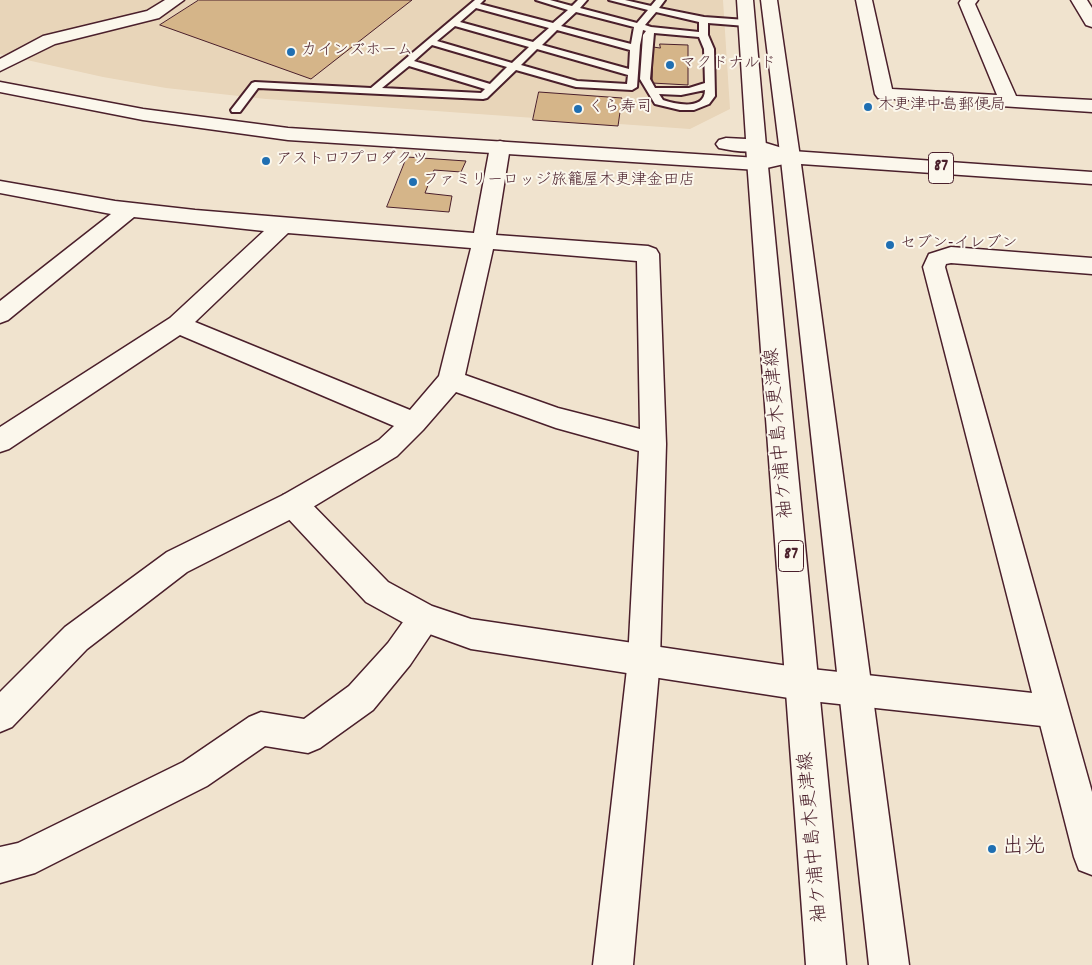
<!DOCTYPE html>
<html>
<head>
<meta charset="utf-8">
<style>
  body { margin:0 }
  canvas { display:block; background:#f0e3ce }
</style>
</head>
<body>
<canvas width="1092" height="965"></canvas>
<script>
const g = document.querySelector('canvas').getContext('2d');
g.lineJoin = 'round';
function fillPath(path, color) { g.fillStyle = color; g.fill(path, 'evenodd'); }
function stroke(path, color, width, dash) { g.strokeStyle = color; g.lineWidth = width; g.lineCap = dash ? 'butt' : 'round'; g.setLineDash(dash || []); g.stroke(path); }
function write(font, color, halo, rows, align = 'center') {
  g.font = font + ' Dekko,"Klee One",sans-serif'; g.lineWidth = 4; g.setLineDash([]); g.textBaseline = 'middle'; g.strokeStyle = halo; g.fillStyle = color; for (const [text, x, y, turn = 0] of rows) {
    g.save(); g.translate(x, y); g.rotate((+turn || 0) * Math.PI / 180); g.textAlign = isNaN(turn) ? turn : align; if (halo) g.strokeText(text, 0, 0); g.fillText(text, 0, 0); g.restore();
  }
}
const built = new Path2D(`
  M0,0H723L730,109L690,129L266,99L166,88L103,77L0,54Z`);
const building = new Path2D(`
  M199,0H412L311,79L160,25Z
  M660,44L688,45V85L652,83L653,47L660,48Z
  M539,92L622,98L618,126L533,120Z
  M407,157L466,161L461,172L434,170L425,193L452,196L449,212L387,207Z`);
const lane = new Path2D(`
  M475,0H484L480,4L553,23L568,10L536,0H550L572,6L578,0H587L580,8L637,23L648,10L609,0H625L651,6L656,0H665L659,8L704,17L746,20L750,23L746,26L708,23V35L714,49L715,96L709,104L694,110H680L655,104L640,79L643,35L646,31L643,30L640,45L637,87L632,90L576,87L516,70L487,98L483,99L258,88L240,112H232L231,110L252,83L255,82L371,88ZM476,8L549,28L533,42L460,22ZM576,12L634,27L631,44L561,26ZM656,12L699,22V32L651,27L645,25ZM455,26L529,47L512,63L437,41ZM557,30L630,50L629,69L542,45ZM654,33L699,37L704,49L705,83L689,88H655L650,79ZM432,45L507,67L490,84L414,61ZM537,49L628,75L627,84L577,81L521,65ZM409,66L485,89L481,93L382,88ZM705,90C705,111 675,104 663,100L659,94L681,95Z`);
const street = new Path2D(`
  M165,0H184L159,18L55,44L0,71V59L43,36L147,11Z
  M856,0H872L892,89L997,95L959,3L961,0H978L975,4L1016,96L1092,100V112L878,98L875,94Z
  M1071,0H1087L1092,8V27L1086,25Z
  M500,141L507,143L510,147L496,235L648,246L656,249L659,254L666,444L660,660L633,965H593L628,660L639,451L556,428L456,392L423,430L397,456L303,513L187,572L87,649L12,727L0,732V692L65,627L167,552L283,495L379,440L394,426L180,335L9,449L0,452V427L170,318L264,231L134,217L8,320L0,323V301L111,214L0,193V181L115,201L195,210L474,233L490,147L493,143ZM288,233L471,248L439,376L410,410L195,322ZM493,249L637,261L640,429L558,408L465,375Z
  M951,247L1092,258V274L951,263L946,264L945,267L1092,792V875L1079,870L1074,857L923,267L929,254Z
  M424,603L435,608L439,618L435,628L410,665L373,710L320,748L308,753L265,746L207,786L35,873L0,883V847L18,843L183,762L249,717L261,712L304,719L349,686L388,643L413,608Z`);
const secondary = new Path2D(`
  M737,0H753L766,146L763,150C750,153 732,151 719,148L716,144L719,140L726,138L746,139Z
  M761,0H777L800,157L797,161L758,170L288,140L143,120L0,92V82L143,109L288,128L758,158L780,153Z
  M293,492L303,495L388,582L432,606L471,619L802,668L1051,695L1063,699L1067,711L1063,723L1051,727L802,700L471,649L413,628L366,602L283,513L279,504L283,495Z`);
const primary = new Path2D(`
  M756,140L792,151L1092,172V184L801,164L909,965H869L781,160L767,156L846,965H806L746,146L749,142Z`);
const markers = [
  [291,52,5,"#1f6fb2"],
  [670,65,5,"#1f6fb2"],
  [868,107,5,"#1f6fb2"],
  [578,109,5,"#1f6fb2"],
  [266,161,5,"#1f6fb2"],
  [413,182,5,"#1f6fb2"],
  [890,245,5,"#1f6fb2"],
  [992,849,5,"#1f6fb2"]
];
const farPoinames = [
  ["カインズホーム",301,52],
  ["マクドナルド",680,65],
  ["木更津中島郵便局",878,107],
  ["くら寿司",588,109],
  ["アストロﾌプロダクツ",276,161],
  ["ファミリーロッジ旅籠屋木更津金田店",423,182],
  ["セブン-イレブン",900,245]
];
const shields = [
  [941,168,25],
  [791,556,25]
];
const shieldNames = [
  ["87",941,168],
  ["87",791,556]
];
const streetNames = [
  ["袖ケ浦中島木更津線",781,433,-95],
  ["袖ケ浦中島木更津線",815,837,-95]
];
const nearPoinames = [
  ["出光",1002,849]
];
fillPath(built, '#e8d5b9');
fillPath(building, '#d5b589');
stroke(building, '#4a1f2b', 1);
stroke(lane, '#4a1f2b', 4);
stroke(street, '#4a1f2b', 3);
stroke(secondary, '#4a1f2b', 3);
stroke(primary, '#4a1f2b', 3);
fillPath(lane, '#fbf7ec');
fillPath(street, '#fbf7ec');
fillPath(secondary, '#fbf7ec');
fillPath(primary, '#fbf7ec');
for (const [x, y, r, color] of markers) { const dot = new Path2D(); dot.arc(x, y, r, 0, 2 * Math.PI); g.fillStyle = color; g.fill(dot); stroke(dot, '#fbf7ec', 2); }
write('16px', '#4a1f2b', '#fbf7ec', farPoinames, 'left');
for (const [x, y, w] of shields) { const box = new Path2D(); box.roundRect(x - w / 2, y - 15.5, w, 31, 4); g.fillStyle = '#fbf7ec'; g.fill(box); stroke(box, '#4a1f2b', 1); }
write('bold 18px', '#4a1f2b', null, shieldNames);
write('19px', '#4a1f2b', '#fbf7ec', streetNames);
write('22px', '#4a1f2b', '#fbf7ec', nearPoinames, 'left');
</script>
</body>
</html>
